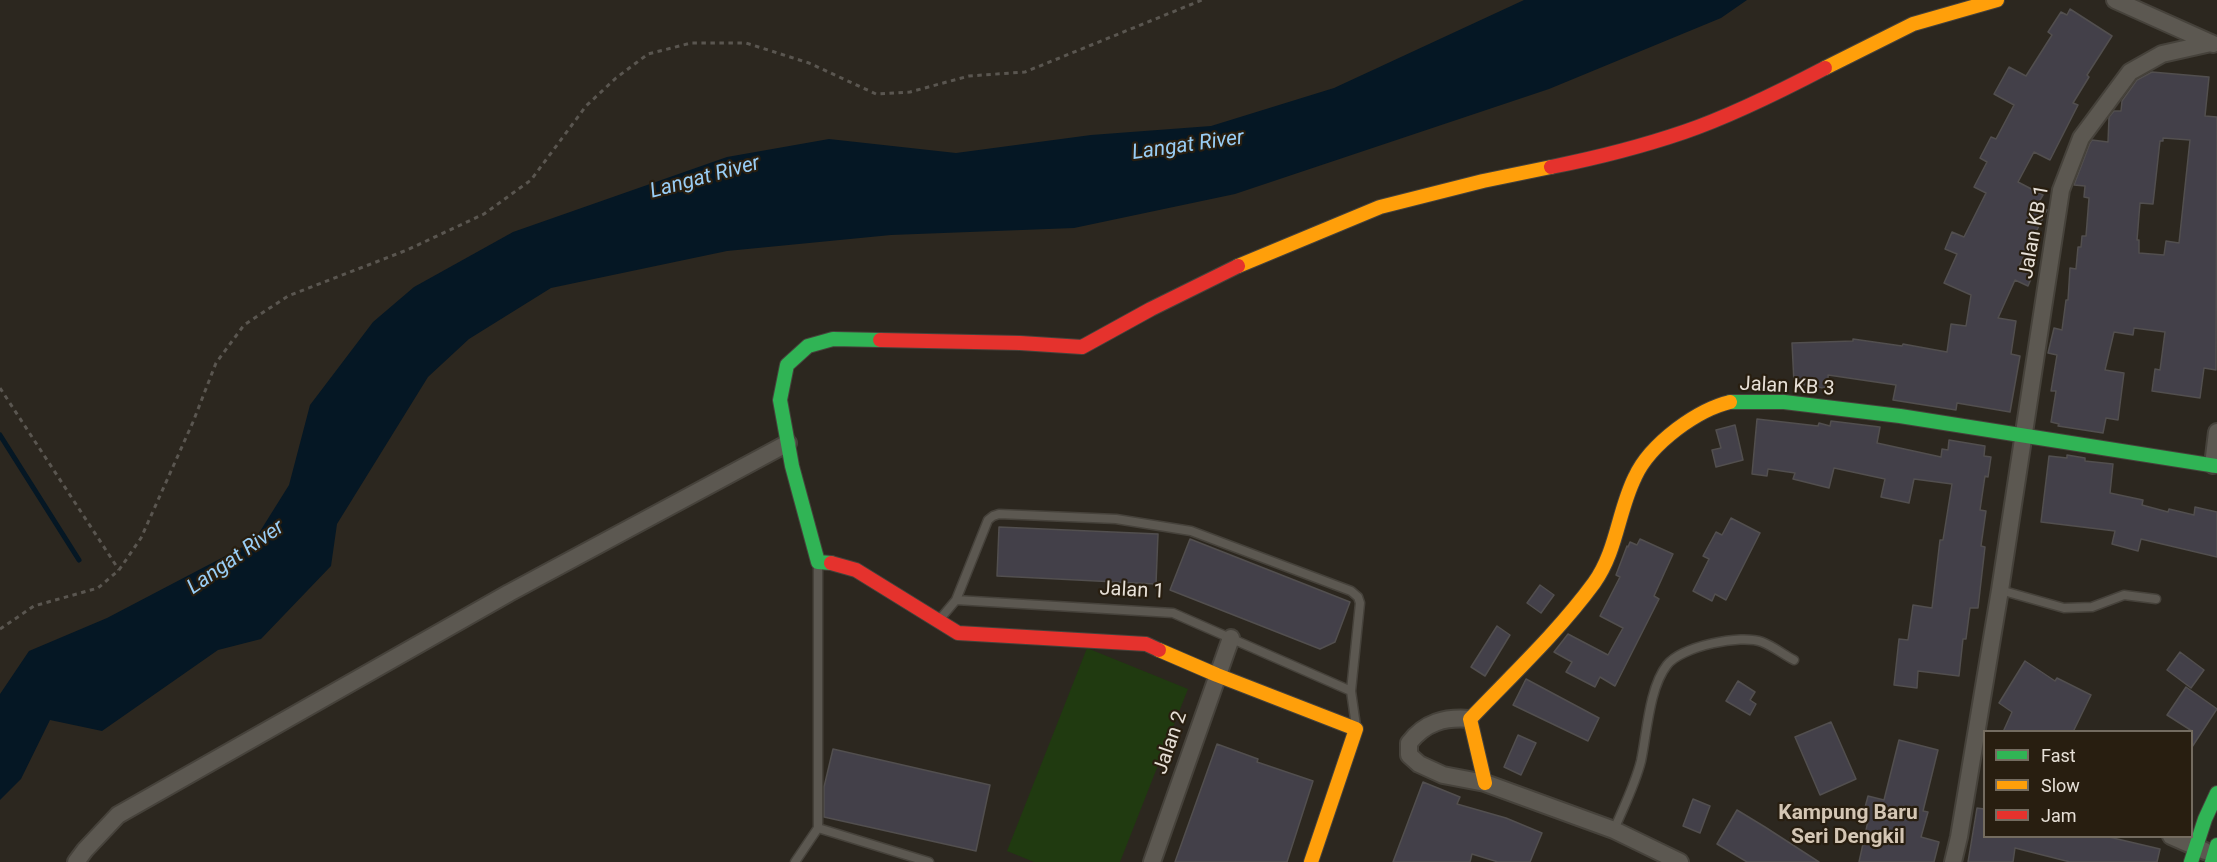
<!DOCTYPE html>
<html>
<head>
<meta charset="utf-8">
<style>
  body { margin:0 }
  #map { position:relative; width:2217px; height:862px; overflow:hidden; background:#2c271f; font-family:Roboto,sans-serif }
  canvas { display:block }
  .legend { position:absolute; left:1983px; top:730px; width:210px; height:108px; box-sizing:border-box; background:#281e10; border:2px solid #746c60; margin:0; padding:8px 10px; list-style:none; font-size:18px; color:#e7e0d7 }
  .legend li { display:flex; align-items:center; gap:12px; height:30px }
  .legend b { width:30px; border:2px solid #746c60 }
</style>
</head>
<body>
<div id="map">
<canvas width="2217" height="862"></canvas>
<ul class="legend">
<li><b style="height:8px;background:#30b455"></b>Fast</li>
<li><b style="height:8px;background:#ff9f0a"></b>Slow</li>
<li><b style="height:8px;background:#e5322d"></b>Jam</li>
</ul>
</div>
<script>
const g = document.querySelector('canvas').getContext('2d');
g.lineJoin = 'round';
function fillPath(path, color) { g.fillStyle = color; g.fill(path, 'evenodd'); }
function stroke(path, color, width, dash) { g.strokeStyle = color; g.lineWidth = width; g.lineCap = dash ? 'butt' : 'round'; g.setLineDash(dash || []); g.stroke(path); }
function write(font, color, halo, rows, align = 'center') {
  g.font = font + ' Roboto,sans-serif'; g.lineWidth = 4.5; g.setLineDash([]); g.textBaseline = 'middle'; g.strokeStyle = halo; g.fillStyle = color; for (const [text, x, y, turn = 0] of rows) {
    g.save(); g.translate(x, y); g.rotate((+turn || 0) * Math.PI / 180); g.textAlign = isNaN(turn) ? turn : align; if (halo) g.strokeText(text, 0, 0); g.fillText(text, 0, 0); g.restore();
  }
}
const green = new Path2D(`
  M1087,648L1188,689L1120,862H1034L1007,851Z`);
const water = new Path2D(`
  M1524,0H1747L1721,18L1549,89L1235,194L1074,228L891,235L727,251L551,288L469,339L428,377L337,524L331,566L261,639L218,650L102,731L50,720L21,779L0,800V694L29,651L107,618L254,541L289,485L310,405L373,322L414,287L513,232L727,157L829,139L956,153L1091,135L1211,126L1334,88Z`);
const stream = new Path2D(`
  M0,435L79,560`);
const building = new Path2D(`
  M2070,9L2112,36L2087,75L2089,77L2073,103L2078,105L2050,160L2034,152L2018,182L2043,195L2037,205L2047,210L2018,268L2033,274L2028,286L2015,280L1998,318L2016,321L2011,354L2020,356L2010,412L1957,403L1956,410L1893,400L1896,385L1828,375L1829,389L1794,383L1792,343L1853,341V339L1902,346L1903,344L1947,352L1951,324L1966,326L1971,295L1944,283L1957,254L1945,249L1952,232L1964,237L1986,193L1974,187L1987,162L1980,158L1991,137L1996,139L2014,105L1994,94L2009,67L2026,76L2052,35L2048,32L2061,12L2067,15Z
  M2152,72L2209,77L2205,116L2217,117L2216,370L2204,368L2200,398L2152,391L2155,369L2160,370L2165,332L2134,328L2133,335L2114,332L2105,370L2124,373L2118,420L2106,418L2103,433L2058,426L2059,424L2051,422L2056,391H2051L2057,355L2048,353L2054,328L2062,330L2066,300H2068L2070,268L2076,269L2078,247H2081L2082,236H2086L2089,198L2084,197L2085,186L2074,185L2090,143L2092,140L2108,142L2109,117L2114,111H2121L2122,101L2137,80ZM2163,138L2190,140L2179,243L2166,241L2164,255L2139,253V240H2137L2140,203L2153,204L2160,141H2163Z
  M1757,419L1818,426L1819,423L1830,426L1831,421L1880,427L1877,443L1941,457L1942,449L1948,450L1949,440L1985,446L1984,456L1991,457L1988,477L1985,476L1980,510L1986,511L1981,546L1985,547L1978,608H1970L1966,639H1963L1959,676L1918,671L1917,688L1894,685L1899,639L1908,640L1913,605L1932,608L1940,540H1943L1952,484L1914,479L1909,503L1881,497L1885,479L1834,468L1829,488L1793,479L1795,473L1768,469L1767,476L1752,474Z
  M1735,425L1743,460L1716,467L1712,450L1721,448L1716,430Z
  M2067,455L2085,458V461L2113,464L2110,493L2143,500L2142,505L2168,512L2169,509L2194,515L2195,507L2217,512V557L2141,539L2138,551L2112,544L2115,531L2041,522L2049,456L2067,458Z
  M1731,518L1760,533L1726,600L1715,594L1712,601L1693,591L1709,559L1703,556L1716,532L1722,535Z
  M999,527L1158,534L1156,584L997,576Z
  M1190,539L1350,602L1335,642L1320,649L1170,590Z
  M1640,539L1673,554L1654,596L1659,599L1615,686L1600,677L1595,687L1566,672L1572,662L1554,652L1568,634L1608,655L1623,628L1600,616L1620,577L1616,575L1627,546L1628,547L1630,542L1637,545Z
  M1540,585L1554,595L1541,613L1527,603Z
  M1497,626L1510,635L1485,676L1471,667Z
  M2180,652L2204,670L2191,688L2167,670Z
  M2025,661L2055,681L2057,678L2091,695L2073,732H2003L2012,712L1999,703Z
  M1526,679L1599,718L1588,741L1513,705Z
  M1738,681L1755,692L1750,700L1756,704L1750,715L1726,701Z
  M2186,687L2217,709L2192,747V731L2167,715Z
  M1831,722L1856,779L1820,795L1795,737Z
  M1518,735L1536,743L1521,775L1504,767Z
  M1899,740L1938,750L1923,811L1928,812L1921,837L1939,842L1934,862H1859L1868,821L1862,819L1868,796L1884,800Z
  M1217,744L1258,759L1257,762L1313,781L1287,862H1175Z
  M833,749L990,785L976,851L824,817V787Z
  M1423,782L1460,797L1457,804L1506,818L1542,833L1530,862H1498L1472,854L1470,862H1393Z
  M1693,799L1710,806L1700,833L1683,826Z
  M1977,808L1984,809V837H2109L2160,849L2157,862H2070L2015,848L2013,862H1968Z
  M1737,810L1765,827L1819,862H1747L1717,844Z`);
const path = new Path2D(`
  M0,388L119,570
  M0,629L34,606L98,588L119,570L141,538L193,422L216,363L244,325L288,296L407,250L484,214L531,180L586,106L616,78L648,54L691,43H746L809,63L876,94L910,92L969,76L1025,72L1202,0`);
const lane = new Path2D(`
  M2000,590L2064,608L2092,607L2124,595L2156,599
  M956,600L988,520L993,516L999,514L1116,519L1191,531L1351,591L1358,597L1360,603L1351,691
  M940,619L956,600L1173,613L1351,691L1356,726
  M818,828L929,862
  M1614,830C1623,808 1635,785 1641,761C1647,733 1649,688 1667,665C1682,646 1741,634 1762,642C1773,646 1784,655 1794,660
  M795,862L818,828V564`);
const street = new Path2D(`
  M2115,0L2213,44
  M2213,465L2217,432
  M1470,719C1445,717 1425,722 1409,743V755L1419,764L1443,775L1485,783L1614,830L1680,862
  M2171,836L2205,851
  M76,862L85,850L118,815L509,593L788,443
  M1152,862L1231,638
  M1953,862L1959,837L2000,590L2061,190L2081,138L2130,72L2162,54L2211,43`);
const fast = new Path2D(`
  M1730,402H1784L1900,416L2217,466
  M831,563L818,562L792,466L780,400L787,365L808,346L833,339L880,340
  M2191,862L2205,819L2217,793
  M2212,862L2217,845`);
const slow = new Path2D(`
  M1825,68L1913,24L1997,0
  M1238,266L1380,207L1483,181L1551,167
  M1159,650L1217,675L1356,729L1311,862
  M1485,783L1470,719C1512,675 1558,632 1594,583C1617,551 1618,511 1635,477C1644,457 1660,442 1677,429C1693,417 1709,407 1730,402`);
const jam = new Path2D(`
  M1551,167C1596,158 1640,147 1684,132C1731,116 1781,91 1825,68
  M880,340L1020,343L1082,347L1151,309L1238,266
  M831,563L856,570L958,633L1146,644L1159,650`);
const streetNames = [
  ["Jalan KB 1",2035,232,-80],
  ["Jalan KB 3",1787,387,3],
  ["Jalan 1",1132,591,3],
  ["Jalan 2",1171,743,-71]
];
const waterNames = [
  ["Langat River",1188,146,-8],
  ["Langat River",705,178,-15],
  ["Langat River",236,558,-35]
];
const neighbourhoodNames = [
  ["Kampung Baru",1848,814],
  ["Seri Dengkil",1848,838]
];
fillPath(green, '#203a10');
fillPath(water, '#051724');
stroke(stream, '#051724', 5);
fillPath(building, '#434049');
stroke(building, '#524f4f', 1.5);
stroke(lane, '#46423b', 11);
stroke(street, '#46423b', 20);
stroke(fast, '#46423b', 16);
stroke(slow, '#46423b', 16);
stroke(jam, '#46423b', 16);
stroke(path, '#5a5650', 3, [4.5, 4.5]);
stroke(lane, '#5c5851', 8);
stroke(street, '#5c5851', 16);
stroke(fast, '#30b455', 14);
stroke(slow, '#ff9f0a', 14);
stroke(jam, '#e5322d', 14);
write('20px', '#e7e0d7', '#281e10', streetNames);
write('italic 21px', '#99cef6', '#281e10', waterNames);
write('bold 21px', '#d4c6b4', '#281e10', neighbourhoodNames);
</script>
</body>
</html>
